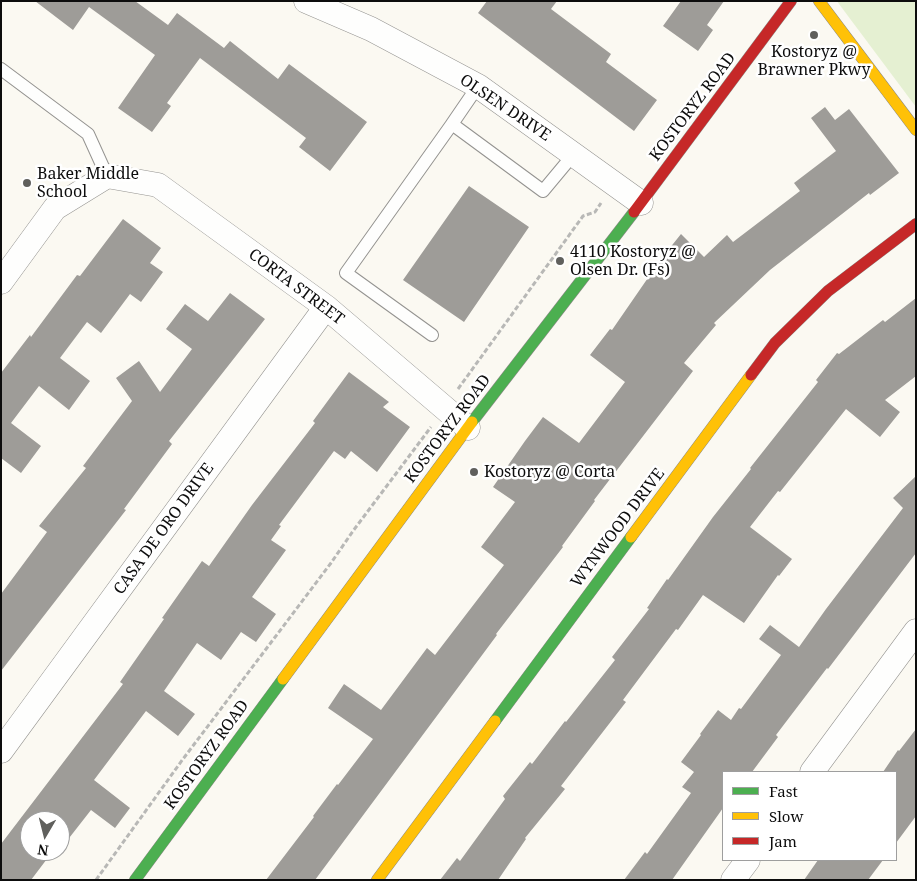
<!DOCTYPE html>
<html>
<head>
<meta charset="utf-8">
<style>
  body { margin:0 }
  #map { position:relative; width:917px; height:881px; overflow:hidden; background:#fbf9f2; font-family:"Noto Serif",serif }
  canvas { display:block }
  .frame { position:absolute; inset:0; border:2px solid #0d0d0d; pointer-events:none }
  .legend { position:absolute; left:722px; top:771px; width:175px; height:90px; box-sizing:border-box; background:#fff; border:1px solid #9e9e9e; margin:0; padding:6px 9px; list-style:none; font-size:15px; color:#0d0d0d }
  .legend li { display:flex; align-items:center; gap:10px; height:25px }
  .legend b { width:25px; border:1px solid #9e9e9e }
  .north { position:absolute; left:20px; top:811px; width:50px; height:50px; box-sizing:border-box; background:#fff; border:1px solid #9e9e9e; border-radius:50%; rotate:188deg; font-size:14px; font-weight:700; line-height:20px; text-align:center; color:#0d0d0d }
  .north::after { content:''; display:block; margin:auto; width:18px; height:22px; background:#60605d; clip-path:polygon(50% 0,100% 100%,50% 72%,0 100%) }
</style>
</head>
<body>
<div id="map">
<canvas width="917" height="881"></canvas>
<div class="frame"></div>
<ul class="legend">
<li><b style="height:6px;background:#4caf50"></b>Fast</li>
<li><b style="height:6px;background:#ffc107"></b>Slow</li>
<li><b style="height:6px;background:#c62828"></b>Jam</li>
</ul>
<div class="north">N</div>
</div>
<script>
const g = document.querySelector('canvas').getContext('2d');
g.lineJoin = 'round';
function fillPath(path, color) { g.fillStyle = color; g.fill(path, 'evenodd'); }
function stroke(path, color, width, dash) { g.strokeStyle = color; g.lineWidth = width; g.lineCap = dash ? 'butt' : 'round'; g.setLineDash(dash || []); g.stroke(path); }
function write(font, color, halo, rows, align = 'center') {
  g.font = font + ' "Noto Serif",serif'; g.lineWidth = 5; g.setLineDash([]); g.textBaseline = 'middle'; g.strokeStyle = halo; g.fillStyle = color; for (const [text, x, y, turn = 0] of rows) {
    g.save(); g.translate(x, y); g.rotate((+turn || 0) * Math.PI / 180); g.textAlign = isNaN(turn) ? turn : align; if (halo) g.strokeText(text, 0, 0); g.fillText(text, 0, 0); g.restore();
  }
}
const green = new Path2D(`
  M837,1H916V107L839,4Z`);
const building = new Path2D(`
  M35,1H135L168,25L177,13L224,48L230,41L278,79L289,64L367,122L330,171L299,147L306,138L200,58L167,103L171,106L152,132L118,108L155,55L89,7L73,30Z
  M487,1H557L551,9L611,54L606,62L657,100L634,131L478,13Z
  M681,1H724L707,25L713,30L698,51L663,26Z
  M825,107L835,120L849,109L899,173L870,195L869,193L770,270L714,323L716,325L684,363L693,371L594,500L595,501L562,546L563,547L496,634L497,635L315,880H266L314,817L313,816L337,784L338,785L373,739L328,708L344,684L381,710L427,648L435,655L504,565L481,547L515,502L493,487L525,441L543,417L579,443L625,382L590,355L610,329L612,330L661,259L681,234L704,257L727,235L733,242L800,191L794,183L836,151L811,118Z
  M469,186L529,227L464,322L403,280Z
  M123,219L161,248L150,263L163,272L141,302L130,294L101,333L87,322L60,358L90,381L69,410L39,386L11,423L41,446L21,473L1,458V373L30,335L31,337L77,275L80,276Z
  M230,293L265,319L169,441L172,444L124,509L126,510L1,671V594L47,532L39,526L86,468L83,466L132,401L116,378L139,361L160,392L192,349L166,329L185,304L208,321Z
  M916,298V376L885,400L900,412L880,437L846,409L780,492L778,491L750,527L792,559L779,576L778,575L744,623L703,595L678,630L676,629L623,700L626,702L561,786L565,789L525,838L526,839L498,880H440L457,858L460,861L505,799L503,796L530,762L532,764L565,721L566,722L615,660L612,657L649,609L647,608L667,579L668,580L713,517L751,469L750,468L818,382L816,380L837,353L839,354L883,320L885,322Z
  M349,372L389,402L383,407L410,427L377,472L351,451L345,459L334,451L279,525L281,526L271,540L286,550L252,597L276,614L256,642L241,632L221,660L197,643L164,691L195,714L178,736L146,711L94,780L130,808L115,828L91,810L66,842L62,839L60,841V821H30V851H53L31,880H1V844L123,684L120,682L164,619L162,618L202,561L209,566L252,505L315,423L313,421Z
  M916,476V553L828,669L827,668L776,735L778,737L752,772H723V808L672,880H624L645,852L647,854L691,793L682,787L694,772L681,762L701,735L700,734L718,710L731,720L739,708L741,709L781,655L759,639L770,625L799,647L826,609L903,508L893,498Z
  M916,729V816L896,843V772H883L898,750L899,751Z
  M818,860H883L868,880H804Z`);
const path = new Path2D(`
  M458,389L583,216L595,212L601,203
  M96,880L183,759L331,563L353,531L431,427`);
const lane = new Path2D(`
  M1,69L88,134L107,176
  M452,124L478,86
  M432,335L346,273L452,124L543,191L573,155`);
const street = new Path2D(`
  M306,1L371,29L478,86L641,203
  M1,282L55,208L107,176L158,185L326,307L468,428
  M1,751L326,307
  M812,772L916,631
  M733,880L748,860`);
const fast = new Path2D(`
  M472,422L634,212
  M495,721L631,537
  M135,880L283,679`);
const slow = new Path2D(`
  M819,1L916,130
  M631,537L751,375
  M283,679L472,422
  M377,880L495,721`);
const jam = new Path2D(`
  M634,212L791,1
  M751,375L775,343L828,291L916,224`);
const markers = [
  [814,35,5,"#60605d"],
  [27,183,5,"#60605d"],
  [560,261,5,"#60605d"],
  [474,472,5,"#60605d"]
];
const poiNames = [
  ["Kostoryz @",814,52,"center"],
  ["Brawner Pkwy",814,70,"center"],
  ["Baker Middle",37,174],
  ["School",37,192],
  ["4110 Kostoryz @",570,252],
  ["Olsen Dr. (Fs)",570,270],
  ["Kostoryz @ Corta",484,472]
];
const streetNames = [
  ["KOSTORYZ ROAD",693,107,-53],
  ["OLSEN DRIVE",505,108,34],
  ["CORTA STREET",296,287,37],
  ["KOSTORYZ ROAD",448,429,-53],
  ["WYNWOOD DRIVE",618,528,-53],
  ["CASA DE ORO DRIVE",164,529,-54],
  ["KOSTORYZ ROAD",207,755,-54]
];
fillPath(green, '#e5f0d2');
fillPath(building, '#9e9c98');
stroke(lane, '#949390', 14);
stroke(street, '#949390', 25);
stroke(fast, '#8b8a87', 12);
stroke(slow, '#8b8a87', 12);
stroke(jam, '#8b8a87', 12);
stroke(path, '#b8b8b6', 3, [5, 2.5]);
stroke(lane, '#fefefd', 12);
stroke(street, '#fefefd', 24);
stroke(fast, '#4caf50', 11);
stroke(slow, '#ffc107', 11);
stroke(jam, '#c62828', 11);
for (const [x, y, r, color] of markers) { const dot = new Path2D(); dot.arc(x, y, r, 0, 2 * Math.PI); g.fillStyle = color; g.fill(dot); stroke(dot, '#fff', 2); }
write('16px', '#0d0d0d', '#fff', poiNames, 'left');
write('16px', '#0d0d0d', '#fff', streetNames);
</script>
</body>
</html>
